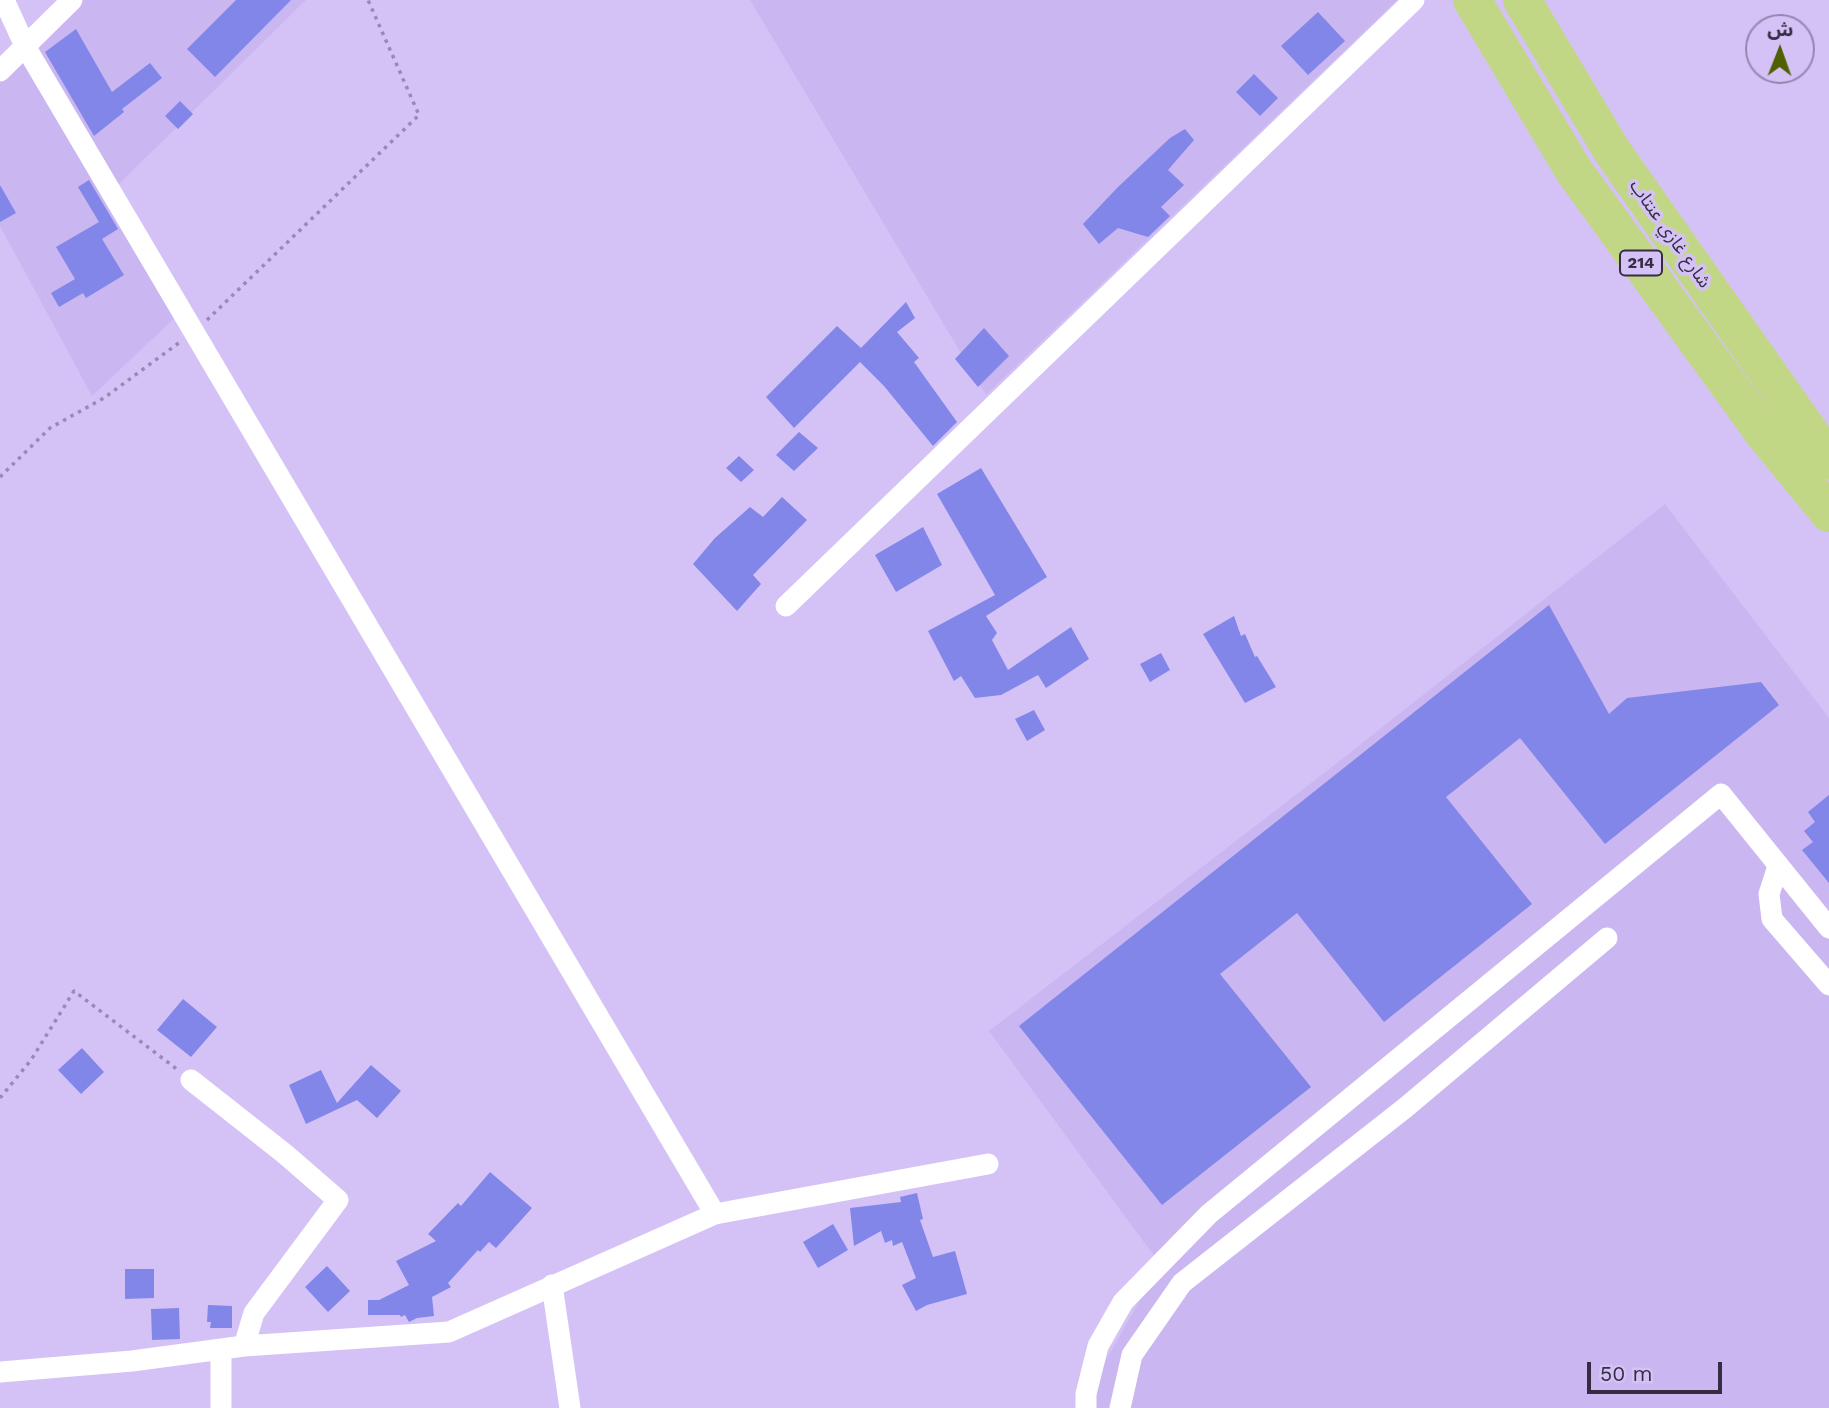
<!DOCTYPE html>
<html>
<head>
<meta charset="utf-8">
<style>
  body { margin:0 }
  #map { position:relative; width:1829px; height:1408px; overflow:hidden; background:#d4c2f7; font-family:"Work Sans","Noto Sans Arabic",sans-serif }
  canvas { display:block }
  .north { position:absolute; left:1745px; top:14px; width:70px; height:70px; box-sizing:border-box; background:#d4c2f7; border:2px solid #9486af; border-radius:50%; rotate:1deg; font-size:19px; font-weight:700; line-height:28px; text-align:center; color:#342d42 }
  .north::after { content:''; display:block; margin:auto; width:24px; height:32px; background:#505f01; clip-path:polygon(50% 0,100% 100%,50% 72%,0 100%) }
  .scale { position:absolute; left:1587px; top:1362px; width:135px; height:32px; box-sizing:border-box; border:4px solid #342d42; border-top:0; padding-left:9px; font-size:21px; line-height:24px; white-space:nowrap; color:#342d42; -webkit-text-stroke:5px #d4c2f7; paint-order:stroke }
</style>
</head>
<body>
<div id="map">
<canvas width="1829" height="1408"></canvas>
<div class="north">ش</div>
<div class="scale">50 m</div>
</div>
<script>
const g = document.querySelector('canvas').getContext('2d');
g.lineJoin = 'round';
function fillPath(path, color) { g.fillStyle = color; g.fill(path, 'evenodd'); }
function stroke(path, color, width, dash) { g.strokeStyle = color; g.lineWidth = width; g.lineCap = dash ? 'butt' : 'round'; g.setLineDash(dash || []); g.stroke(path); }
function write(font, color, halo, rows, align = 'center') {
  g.font = font + ' "Work Sans","Noto Sans Arabic",sans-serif'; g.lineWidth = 7; g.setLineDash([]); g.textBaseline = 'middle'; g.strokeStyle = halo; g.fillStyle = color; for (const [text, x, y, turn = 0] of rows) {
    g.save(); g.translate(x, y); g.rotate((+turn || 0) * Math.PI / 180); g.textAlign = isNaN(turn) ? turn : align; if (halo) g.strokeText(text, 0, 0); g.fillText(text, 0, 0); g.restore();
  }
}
const built = new Path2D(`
  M72,0H306L112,191L182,311L92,396L0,226V71Z
  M750,0H1397L986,395Z
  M1665,504L1829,718V1408H1087V1394L1160,1264L989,1031L1328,770Z`);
const building = new Path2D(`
  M236,0H291L215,77L187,49Z
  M1318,12L1345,41L1308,75L1281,46Z
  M76,29L112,92L150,63L162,78L122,109L124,112L94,136L45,52Z
  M1254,74L1278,98L1260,116L1236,92Z
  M180,101L193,114L178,129L165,116Z
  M1185,129L1194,140L1168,170L1184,185L1161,207L1170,216L1148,237L1118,228L1099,244L1083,224L1117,188L1170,138Z
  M89,180L118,229L102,239L124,275L86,298L83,293L59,307L51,293L75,279L56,247L99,222L78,187Z
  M0,185L16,213L0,222Z
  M906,302L915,318L897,332L919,358L914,362L957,422L933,446L884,386L860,362L794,428L766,397L837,326L861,348Z
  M984,328L1009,356L978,387L955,359Z
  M799,432L818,448L794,471L776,455Z
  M739,456L754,470L741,482L726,468Z
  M981,468L1047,577L986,616L997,633L992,640L1008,670L1071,627L1089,659L1046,688L1038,675L1001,695L975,698L961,676L954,681L928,631L995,595L937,494Z
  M782,497L807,520L753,575L761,584L737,611L693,564L715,538L750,507L763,517Z
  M923,527L942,565L896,592L875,555Z
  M1549,605L1609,714L1627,698L1761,682L1779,705L1605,844L1520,738L1446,797L1532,904L1384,1022L1297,913L1220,974L1311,1087L1162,1205L1019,1026Z
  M1234,616L1241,636L1245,634L1255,657L1257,656L1276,687L1245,703L1203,634Z
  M1161,653L1170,670L1150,682L1140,664Z
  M1034,710L1045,730L1027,741L1015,719Z
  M1829,795V883L1802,850L1813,842L1804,831L1815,822L1808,812Z
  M183,999L217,1027L191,1057L157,1030Z
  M82,1048L104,1072L81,1094L58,1070Z
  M371,1065L401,1091L377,1118L357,1100L306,1124L289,1085L321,1070L337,1103Z
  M490,1172L532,1208L496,1248L489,1242L480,1252L478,1250L448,1283L451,1287L432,1297L434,1316L417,1318L409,1322L405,1315L401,1317L400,1315H368V1300H379L409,1285L396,1261L436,1241L428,1234L458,1203L461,1206Z
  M917,1193L923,1219L920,1220L933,1257L955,1251L967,1294L927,1305L916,1311L902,1285L916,1278L902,1242L893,1246L892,1240L885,1243L881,1231L854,1246L850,1208L901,1202L900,1197Z
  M833,1224L848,1250L818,1268L803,1242Z
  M327,1266L350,1291L328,1312L305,1287Z
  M125,1269H154V1298L125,1299Z
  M208,1305L232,1306V1328H210L211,1322H207Z
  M179,1308L180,1339L152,1340L151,1309Z`);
const path = new Path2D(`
  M207,320L419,115L368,0
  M0,477L50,428L104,398L180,342
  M0,1098L31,1060L74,991L178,1070`);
const street = new Path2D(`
  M4,0L25,46L715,1214
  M0,71L72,0
  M786,606L1414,0
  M1778,866L1769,894L1772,919L1829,985
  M191,1080L285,1154L338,1200L254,1313L244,1346
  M552,1285L570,1408
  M221,1350V1408
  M0,1372L132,1361L244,1346L449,1332L715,1214L988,1164
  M1086,1408V1394L1098,1346L1123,1302L1209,1214L1721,794L1829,928
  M1120,1408L1132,1355L1182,1283L1405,1108L1607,938`);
const highway = new Path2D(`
  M1472,0L1574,171L1765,435L1829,513
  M1522,0L1612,151L1829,460`);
const shields = [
  [1641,263,42]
];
const shieldNames = [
  ["214",1641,263]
];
const streetNames = [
  ["شارع غازي عنتاب",1670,234,55]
];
fillPath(built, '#cab6f1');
fillPath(building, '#8286e8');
stroke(path, '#988ab3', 3.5, [3.5, 5]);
stroke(street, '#fff', 21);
stroke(highway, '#c2d785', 38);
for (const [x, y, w] of shields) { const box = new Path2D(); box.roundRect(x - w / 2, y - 12.5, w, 25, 5); g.fillStyle = '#d4c2f7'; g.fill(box); stroke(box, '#342d42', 2); }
write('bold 16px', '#342d42', null, shieldNames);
write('18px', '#342d42', '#d4c2f7', streetNames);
</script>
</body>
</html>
